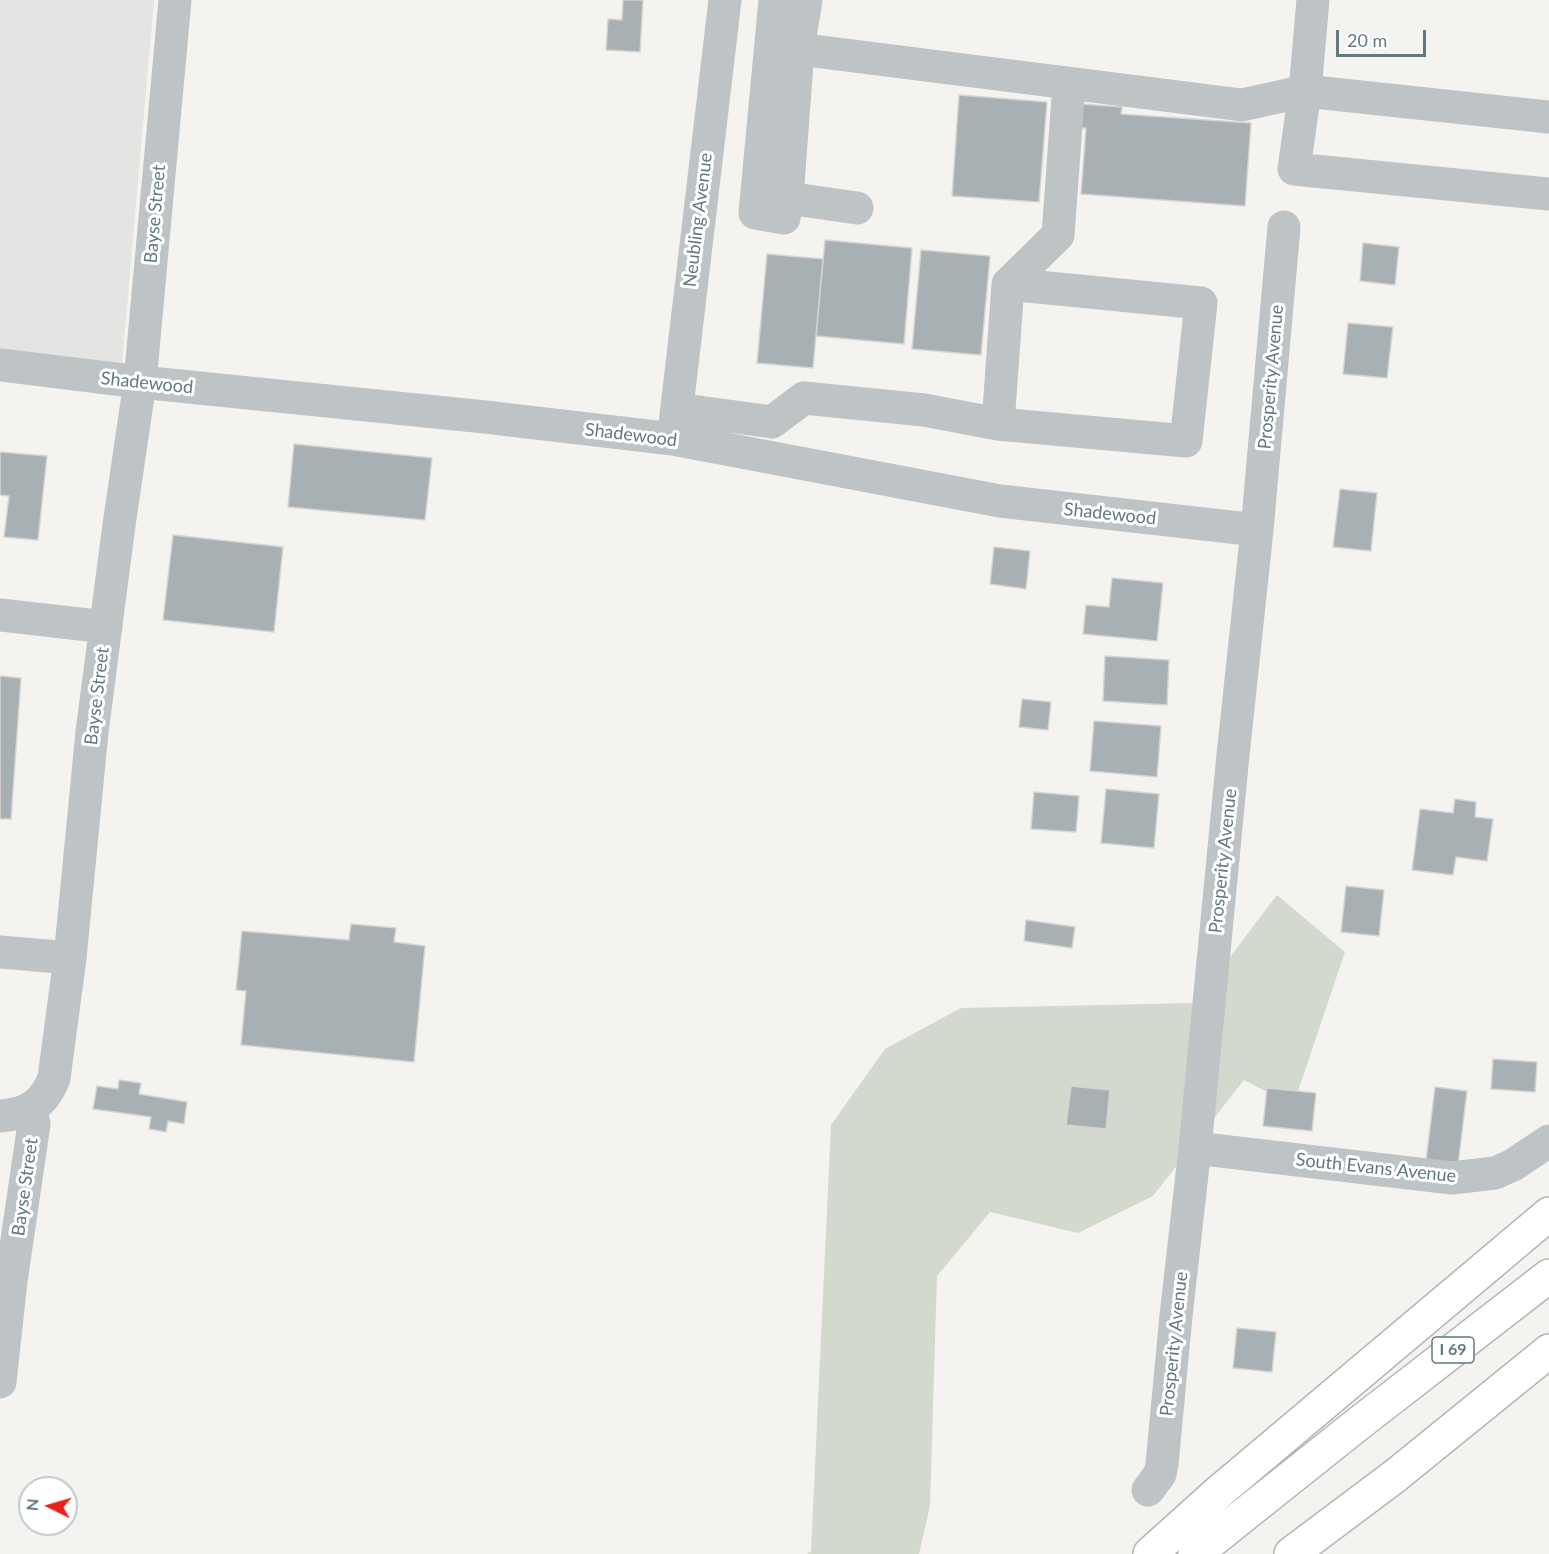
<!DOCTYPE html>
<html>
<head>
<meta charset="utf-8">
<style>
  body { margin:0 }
  #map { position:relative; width:1549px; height:1554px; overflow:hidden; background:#f4f3ef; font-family:Lato,sans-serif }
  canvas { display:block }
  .north { position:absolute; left:18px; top:1476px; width:60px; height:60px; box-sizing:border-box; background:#fff; border:2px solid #c0c9cd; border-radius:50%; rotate:275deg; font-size:16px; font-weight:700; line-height:24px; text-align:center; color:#617982 }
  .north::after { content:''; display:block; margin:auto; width:21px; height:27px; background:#ea2119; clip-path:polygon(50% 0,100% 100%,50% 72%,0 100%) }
  .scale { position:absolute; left:1336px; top:30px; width:90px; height:27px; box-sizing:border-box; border:3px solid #617982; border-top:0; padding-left:8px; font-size:18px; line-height:21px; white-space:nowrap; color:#617982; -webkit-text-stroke:4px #fff; paint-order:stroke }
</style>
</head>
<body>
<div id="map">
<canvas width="1549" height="1554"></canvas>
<div class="north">N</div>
<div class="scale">20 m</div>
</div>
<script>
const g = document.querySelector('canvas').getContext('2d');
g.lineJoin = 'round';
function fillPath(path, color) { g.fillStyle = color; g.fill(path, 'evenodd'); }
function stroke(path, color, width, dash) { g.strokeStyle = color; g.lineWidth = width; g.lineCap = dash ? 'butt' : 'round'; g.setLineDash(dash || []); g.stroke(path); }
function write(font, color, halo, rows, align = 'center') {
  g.font = font + ' Lato,sans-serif'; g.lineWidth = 6; g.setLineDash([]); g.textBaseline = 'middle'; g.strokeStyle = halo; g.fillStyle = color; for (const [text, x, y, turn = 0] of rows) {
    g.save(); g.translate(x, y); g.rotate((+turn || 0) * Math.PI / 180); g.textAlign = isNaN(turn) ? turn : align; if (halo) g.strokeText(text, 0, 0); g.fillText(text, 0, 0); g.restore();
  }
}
const built = new Path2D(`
  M0,0H154L122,363L0,350Z`);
const green = new Path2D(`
  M1277,895L1345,952L1293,1106L1244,1080L1153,1196L1078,1233L990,1212L937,1276L930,1506L919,1554H807L811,1551L831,1125L885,1049L961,1008L1195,1003Z`);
const building = new Path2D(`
  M623,0H643L640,52L606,50L608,19L622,20Z
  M959,95L1047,102L1039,202L952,196Z
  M1081,104L1122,107L1121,114L1251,123L1245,206L1081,194L1086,128H1079Z
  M825,240L912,248L904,344L816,336Z
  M1363,243L1399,247L1395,285L1360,281Z
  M921,250L990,256L981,355L912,349Z
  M767,254L823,259L813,368L757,363Z
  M1348,323L1393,327L1387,378L1343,374Z
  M294,444L432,458L425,520L288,507Z
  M0,452L47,456L38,540L4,537L9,496L0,495Z
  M1340,489L1377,493L1371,551L1333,547Z
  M173,535L283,547L274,632L163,620Z
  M994,547L1030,551L1026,589L990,584Z
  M1112,578L1163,583L1157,641L1083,634L1086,605L1109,607Z
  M1105,656L1169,660L1167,705L1103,701Z
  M0,676L21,678L11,819H0Z
  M1022,699L1051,702L1048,730L1019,727Z
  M1094,721L1161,726L1157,777L1090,771Z
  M1106,789L1159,794L1154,848L1101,843Z
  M1034,792L1079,796L1076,832L1031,829Z
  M1455,799L1476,802L1475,817L1493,819L1487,861L1456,857L1453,875L1412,870L1420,809L1453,813Z
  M1346,886L1384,890L1379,936L1341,932Z
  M1026,920L1075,927L1072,948L1024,941Z
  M351,924L396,928L394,942L425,946L414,1062L241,1045L246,991L236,990L242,931L349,940Z
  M1493,1059L1537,1062L1535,1092L1491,1089Z
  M119,1080L141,1083L139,1094L187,1102L184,1124L168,1121L166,1132L149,1129L151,1117L93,1109L97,1086L118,1089Z
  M1071,1086L1110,1090L1106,1129L1066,1125Z
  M1435,1087L1467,1091L1458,1165L1426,1161Z
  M1267,1088L1316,1093L1312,1131L1263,1126Z
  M1237,1328L1276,1332L1272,1372L1233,1368Z`);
const minor = new Path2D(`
  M775,0L755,213L784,218L787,198
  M806,0L798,49L1242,105L1305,91L1294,169L1549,194
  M1313,0L1305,91L1549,117
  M798,49L787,198L857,208
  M0,365L140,382L485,417L673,439L1000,501L1257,530
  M677,409L772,422L804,398L924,410L998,424L1008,284L1058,235L1069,84
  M998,424L1186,441L1201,303L1008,284
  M674,432L725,0
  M0,615L106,627
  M0,952L70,958
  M0,1116C28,1114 44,1104 54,1078L70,958L92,732L119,525L140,382L175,0
  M1195,1148L1452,1178L1495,1173L1513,1165L1549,1141
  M0,1382L11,1281L34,1124L30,1109
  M1148,1490L1160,1474L1162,1464L1176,1316L1195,1148L1233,755L1257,530L1284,227`);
const highway = new Path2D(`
  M1150,1554L1220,1491L1549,1214
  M1195,1554L1358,1424L1549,1276
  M1291,1554L1395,1476L1549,1351`);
const shields = [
  [1453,1350,42]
];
const shieldNames = [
  ["I 69",1453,1350]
];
const streetNames = [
  ["Bayse Street",155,214,-85],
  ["Neubling Avenue",698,220,-83],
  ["Prosperity Avenue",1271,377,-85],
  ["Shadewood",147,383,6],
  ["Shadewood",631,435,7],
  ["Shadewood",1110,514,6],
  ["Bayse Street",97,696,-83],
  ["Prosperity Avenue",1223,861,-84],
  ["South Evans Avenue",1376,1168,6],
  ["Bayse Street",25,1187,-82],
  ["Prosperity Avenue",1174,1344,-84]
];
fillPath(built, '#e4e4e3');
fillPath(green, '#d4d9ce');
fillPath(building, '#a7b1b4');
stroke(building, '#d5d4d2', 1.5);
stroke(highway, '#b1b6b8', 36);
stroke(minor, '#bec3c6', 33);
stroke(highway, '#fff', 33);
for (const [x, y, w] of shields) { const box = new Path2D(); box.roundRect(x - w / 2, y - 13, w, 26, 4.5); g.fillStyle = '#fff'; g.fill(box); stroke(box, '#617982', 1.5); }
write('bold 16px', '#617982', null, shieldNames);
write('18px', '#617982', '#fff', streetNames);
</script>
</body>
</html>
